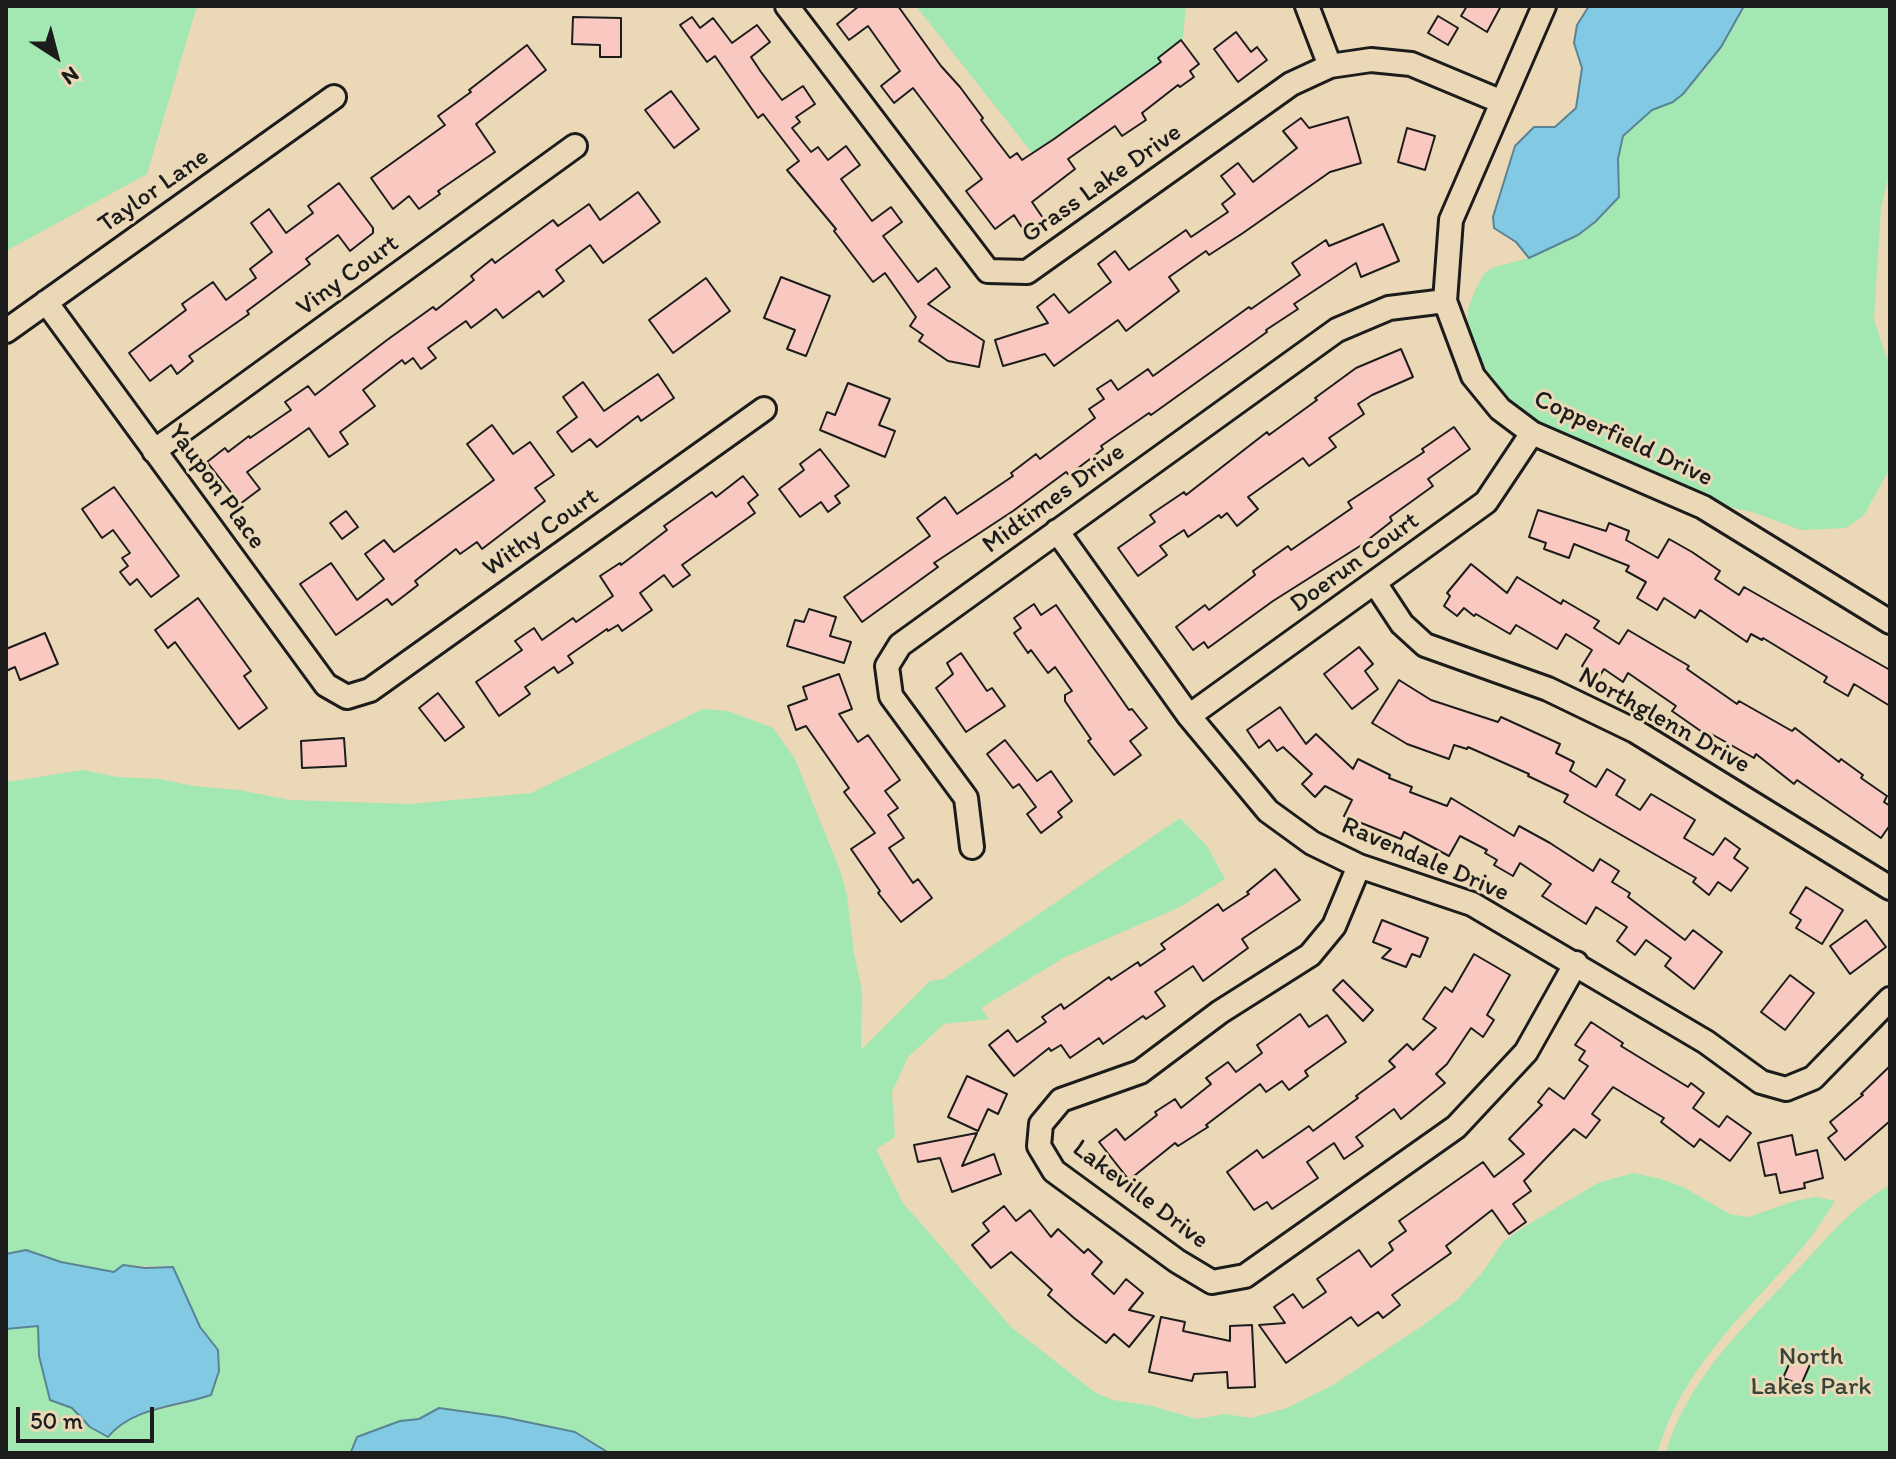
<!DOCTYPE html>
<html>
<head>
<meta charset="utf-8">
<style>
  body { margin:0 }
  #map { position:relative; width:1896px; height:1459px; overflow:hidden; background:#ebd8b6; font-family:Itim,sans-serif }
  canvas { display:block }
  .frame { position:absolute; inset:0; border:8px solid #1c1c1c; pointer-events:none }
  .north { position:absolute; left:16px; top:16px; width:80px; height:80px; -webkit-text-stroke:6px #ebd8b6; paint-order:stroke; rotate:144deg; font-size:22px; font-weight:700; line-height:32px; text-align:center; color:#1c1c1c }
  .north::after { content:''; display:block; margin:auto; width:28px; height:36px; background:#1c1c1c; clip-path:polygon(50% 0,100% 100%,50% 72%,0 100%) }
  .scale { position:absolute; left:16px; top:1407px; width:138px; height:36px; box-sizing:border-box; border:4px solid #1c1c1c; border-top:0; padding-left:10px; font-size:24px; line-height:28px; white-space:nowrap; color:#1c1c1c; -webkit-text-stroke:6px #ebd8b6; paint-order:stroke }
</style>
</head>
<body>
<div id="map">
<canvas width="1896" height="1459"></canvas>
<div class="frame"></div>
<div class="north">N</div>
<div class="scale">50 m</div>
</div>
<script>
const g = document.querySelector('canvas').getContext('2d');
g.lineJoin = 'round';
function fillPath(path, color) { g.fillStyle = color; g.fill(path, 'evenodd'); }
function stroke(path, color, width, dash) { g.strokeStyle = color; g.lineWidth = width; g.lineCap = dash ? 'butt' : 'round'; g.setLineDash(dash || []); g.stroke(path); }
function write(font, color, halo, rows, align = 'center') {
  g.font = font + ' Itim,sans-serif'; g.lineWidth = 6; g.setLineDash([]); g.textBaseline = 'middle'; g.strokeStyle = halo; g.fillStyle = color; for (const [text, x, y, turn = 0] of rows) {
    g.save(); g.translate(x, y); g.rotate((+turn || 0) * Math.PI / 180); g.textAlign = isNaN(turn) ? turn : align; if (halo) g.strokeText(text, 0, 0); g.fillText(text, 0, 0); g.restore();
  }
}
const green = new Path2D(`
  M8,6H197L147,174L6,251Z
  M916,6H1186L1178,84L1040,163Z
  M1744,6H1890V170L1881,208L1874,319L1885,354L1890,363V468L1864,515L1846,528L1801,530L1752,512L1720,505L1536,424L1515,408L1476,356L1467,332L1468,309L1476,288L1485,273L1492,268L1529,258L1578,236L1619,197L1618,159L1622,136L1652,110L1673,102L1702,73L1721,47Z
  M703,709L728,711L773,728L795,759L841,873L847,896L854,953L862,991L861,1050L930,981L943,979L1180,818L1207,846L1225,879L1180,907L1065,957L981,1008L989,1019L944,1024L908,1057L892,1092L895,1137L876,1149L903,1203L1011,1327L1096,1393L1113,1400L1152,1406L1197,1419L1225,1414L1251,1418L1287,1408L1333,1385L1419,1328L1457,1300L1481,1274L1504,1241L1524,1227L1598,1183L1633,1173L1661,1179L1683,1187L1730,1214L1748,1217L1795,1201L1816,1197L1835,1201C1825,1216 1815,1233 1803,1247C1750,1309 1679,1370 1658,1453H609L575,1432L503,1417L439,1408L419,1419L400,1421L351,1452L352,1453H6V1329L38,1325L39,1356L72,1408L90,1427L118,1425L138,1415L194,1401L218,1350L200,1327L173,1267L123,1265L114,1272L61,1262L26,1250L6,1254V782L83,770L117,777L160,779L193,786L239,790L290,800L410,804L531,793Z
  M1890,1185V1453H1666C1687,1378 1748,1323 1799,1268C1827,1238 1854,1205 1890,1185Z`);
const water = new Path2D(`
  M1589,6H1744L1721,47L1683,94L1673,102L1652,110L1623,136L1618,159L1619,197L1595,222L1578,235L1529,258L1516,242L1494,228L1493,217L1515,146L1534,127H1555L1576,108L1582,68L1574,43L1577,25Z
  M26,1250L61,1262L114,1272L123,1265L145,1268L173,1267L200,1327L218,1350L219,1371L211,1395C177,1407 132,1407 108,1437L90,1427L72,1408L50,1400L39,1356L38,1326L6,1329V1254Z
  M439,1408L503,1417L575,1432L609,1453L351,1452L357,1437L400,1421L419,1419Z`);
const building = new Path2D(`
  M859,6H898L941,66L960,87L983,118L981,120L1010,158L1017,153L1022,160L1054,139L1161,62L1158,58L1181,40L1199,64L1190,71L1194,77L1180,87L1178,85L1142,113L1146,120L1122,136L1115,126L1068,159L1075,169L1032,202L1045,221L1026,234L1014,215L995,229L966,191L982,179L913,88L894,103L881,86L900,71L868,26L849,40L837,24Z
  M1467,6H1501L1487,32L1461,16Z
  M1438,16L1458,28L1448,45L1428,33Z
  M573,17L621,18V57H600V45L572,44Z
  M692,17L700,28L713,18L732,43L757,25L770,42L751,57L761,72L782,100L803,86L815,104L796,117L800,122L792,128L811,152L818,147L828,160L846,146L860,165L841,179L872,221L891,207L902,222L883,236L918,282L936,268L950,287L928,304L984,341L979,367L948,361L919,341L923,335L910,326L916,317L885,273L873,282L834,231L836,229L787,170L799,161L763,114L758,118L715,56L707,62L680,25Z
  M1236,32L1251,52L1257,47L1267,60L1238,82L1214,49Z
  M527,45L546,70L476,124L495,152L438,191L440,194L419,209L409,196L393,209L371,178L445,125L438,116L471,92L469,90Z
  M671,91L699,129L674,148L645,110Z
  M1348,117L1361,163L1330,172L1243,233L1209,255L1206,251L1169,277L1179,291L1126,331L1118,320L1054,366L1045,354L1003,366L995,340L1048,323L1037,307L1054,294L1069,313L1111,282L1098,264L1115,251L1129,270L1186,230L1191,237L1228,212L1222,204L1235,194L1221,176L1238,163L1253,182L1297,148L1283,131L1301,118L1309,128Z
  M1407,128L1435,136L1425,170L1398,162Z
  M339,183L373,228V233L350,251L338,235L306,259L310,264L247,311L249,314L189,356L193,361L177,374L171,365L150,381L129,353L186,310L182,304L213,282L226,300L256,278L250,269L272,252L251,223L269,209L286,233L313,213L308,206Z
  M638,192L660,222L603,263L590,245L556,270L564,281L543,297L539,291L503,318L496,309L471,328L466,321L428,348L436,358L421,369L413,358L405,364L402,360L363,390L375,406L340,432L348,444L329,457L309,428L247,472L260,489L240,504L207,462L225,448L228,452L249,436L250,438L291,410L285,402L308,386L315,395L387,340L433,307L436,310L474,280L471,276L492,259L495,263L553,220L558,226L589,204L600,220Z
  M1383,224L1399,261L1361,277L1356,263L1294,304L1298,309L1266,330L1267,332L1151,415L1149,413L1101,446L1103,449L1069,475L1066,472L1013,511L934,563L938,567L862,622L844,597L930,536L917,518L945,497L957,514L1013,476L1011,473L1036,454L1040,459L1095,418L1089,409L1104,399L1097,389L1111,380L1118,390L1148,369L1153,376L1249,307L1251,309L1300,275L1292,263L1326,240L1329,246Z
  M781,277L830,296L806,356L787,349L795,330L764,318Z
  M706,278L730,311L673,353L649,320Z
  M1401,349L1413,377L1372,395L1358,404L1364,414L1329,438L1336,447L1309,466L1303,458L1248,497L1258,509L1237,526L1227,513L1221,518L1219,515L1188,537L1184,530L1160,546L1167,555L1138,576L1118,548L1155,522L1150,515L1184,492L1186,495L1267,432L1269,435L1317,400L1315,398L1356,368Z
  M658,374L674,398L641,421L638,416L597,447L590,439L572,452L557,432L577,417L563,397L583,382L604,411Z
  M848,383L890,399L879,425L895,431L885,457L820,430L827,412L835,415Z
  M492,425L513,454L530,442L554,475L535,488L545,501L482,549L477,542L460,554L456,549L415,581L418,585L392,605L387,599L336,635L300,584L331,563L357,600L384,579L365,554L384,540L394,552L494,480L467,444Z
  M1454,427L1470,449L1428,479L1433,486L1390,517L1392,521L1360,546L1273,601L1208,648L1204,642L1193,650L1176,627L1205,605L1209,610L1255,575L1253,571L1288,546L1291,550L1352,508L1348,502L1424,452L1422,449Z
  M820,449L849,486L835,496L840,503L828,512L821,502L800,517L779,489L804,470L800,464Z
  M743,476L758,495L748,503L755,513L682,565L690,575L673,587L664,575L640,593L652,610L622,631L618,625L608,631L607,629L568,656L573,663L558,673L554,667L525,687L530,694L499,716L476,682L522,650L515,641L534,628L542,640L573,618L576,622L613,596L600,576L620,563L621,565L667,530L664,526L712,492L716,497Z
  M114,487L179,576L151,597L137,579L130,585L120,572L128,566L122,558L130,553L113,530L102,538L82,509Z
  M1538,510L1606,531L1609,523L1629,531L1626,540L1658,558L1669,539L1692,552L1720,571L1715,579L1739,595L1744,587L1890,670V706L1854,684L1848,696L1824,682L1827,677L1763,638L1762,640L1751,634L1747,642L1700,610L1695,618L1664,598L1657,610L1637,598L1646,582L1626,571L1629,566L1574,544L1569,558L1544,549L1546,543L1529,537Z
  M346,511L358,527L342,539L330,523Z
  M1471,564L1507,593L1517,577L1561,604L1563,600L1599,621L1594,628L1619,644L1628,630L1689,666L1687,669L1737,704L1739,701L1792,731L1795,728L1839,762L1841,759L1863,775L1861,778L1887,796L1884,802L1890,806V825L1881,838L1797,780L1794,784L1756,754L1754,758L1706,731L1705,734L1672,711L1676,706L1628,673L1623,682L1604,669L1599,677L1582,666L1592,650L1566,634L1557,649L1516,625L1510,634L1476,614L1474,616L1464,608L1457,616L1444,606L1450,596L1447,593Z
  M198,598L251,671L244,676L267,708L239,729L175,642L168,648L155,630Z
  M1034,604L1041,615L1056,605L1129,710L1132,709L1147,728L1130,741L1141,755L1114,775L1088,741L1091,739L1065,701V695L1072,691L1055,667L1048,673L1031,650L1028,653L1014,633L1021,628L1014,618Z
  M809,609L836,617L830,636L851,642L844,663L787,646L795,620L804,622Z
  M45,633L58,664L20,680L15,667L6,671V649Z
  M1359,647L1373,664L1365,671L1378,689L1352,709L1324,674Z
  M961,653L987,691L992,688L1005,706L966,732L936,688L953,674L947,663Z
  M839,674L852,709L839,714L858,742L868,735L900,780L885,791L898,808L888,815L904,838L889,848L913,883L918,879L932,898L901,922L878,893L880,891L851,849L875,833L844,792L849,788L806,726L796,730L788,706L807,699L803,687Z
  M1399,680L1431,700L1498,722L1501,717L1560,744L1556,753L1574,762L1570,771L1596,787L1607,769L1625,780L1616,795L1640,810L1651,794L1695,820L1684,838L1713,855L1725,838L1740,849L1734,858L1748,868L1731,891L1718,882L1709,895L1693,882L1696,878L1564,802L1568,795L1528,776L1529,774L1468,747L1467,749L1454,745L1449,759L1407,744L1372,723Z
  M438,693L464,727L445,741L419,708Z
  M1280,707L1306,744L1316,734L1353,769L1358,759L1390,775L1389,778L1412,787L1410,792L1447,806L1451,798L1514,836L1519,826L1550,843L1593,871L1600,859L1619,871L1612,882L1630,893L1628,897L1685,940L1693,930L1722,952L1694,989L1665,966L1671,958L1646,940L1635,955L1617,941L1627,927L1596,907L1586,924L1542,896L1551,884L1520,863L1513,876L1494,865L1497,860L1485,853L1487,850L1460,836L1449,856L1404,832L1401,839L1344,816L1352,800L1325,786L1315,797L1302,784L1312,774L1283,747L1277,751L1269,740L1259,748L1247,730Z
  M344,738L346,766L302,768L301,741Z
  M1005,740L1037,781L1051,771L1072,801L1058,812L1062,817L1041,833L1027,814L1036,807L1019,784L1013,788L987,754Z
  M1275,869L1300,900L1242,939L1248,948L1203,981L1193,966L1155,992L1165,1006L1146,1019L1143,1016L1103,1044L1099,1038L1070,1058L1061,1045L1051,1051L1049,1048L1014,1076L989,1045L1008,1030L1017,1042L1046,1022L1042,1017L1061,1004L1064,1009L1109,977L1111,980L1138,962L1140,966L1165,949L1161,944L1218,904L1223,911L1249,894L1247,892Z
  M1806,887L1843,910L1822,944L1796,928L1801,920L1790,913Z
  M1382,920L1428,938L1420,957L1412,954L1406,967L1382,958L1391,949L1373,942Z
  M1866,920L1886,947L1850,974L1830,946Z
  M1474,954L1510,975L1487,1015L1494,1020L1483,1037L1471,1028L1447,1064L1436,1074L1445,1083L1401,1119L1394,1109L1367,1129L1356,1137L1363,1146L1344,1159L1334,1143L1307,1162L1318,1178L1272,1209L1267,1202L1254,1210L1227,1172L1257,1150L1263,1158L1309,1126L1313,1131L1358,1098L1356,1096L1395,1067L1389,1061L1407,1044L1413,1050L1436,1028L1423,1019L1445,987L1452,992Z
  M1790,975L1814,993L1785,1030L1761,1012Z
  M1343,980L1373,1010L1363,1021L1333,990Z
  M1300,1014L1309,1027L1327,1015L1346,1042L1305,1071L1308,1076L1289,1090L1282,1081L1266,1092L1260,1084L1206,1125L1208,1127L1178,1146L1175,1143L1129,1180L1099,1142L1116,1129L1125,1140L1157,1115L1155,1112L1175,1099L1181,1108L1211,1084L1206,1078L1228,1062L1236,1072L1262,1053L1257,1045Z
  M1591,1022L1623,1043L1621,1046L1688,1087L1691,1083L1704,1093L1693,1108L1719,1127L1727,1116L1751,1133L1730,1161L1700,1139L1694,1147L1661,1122L1664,1118L1613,1087L1592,1114L1600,1120L1586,1138L1574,1129L1524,1181L1531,1191L1513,1204L1526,1222L1509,1234L1492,1210L1446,1246L1451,1253L1392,1295L1400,1305L1383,1318L1378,1312L1358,1326L1351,1317L1286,1363L1259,1325L1285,1323L1274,1307L1293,1294L1303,1308L1326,1292L1317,1279L1359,1250L1371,1267L1393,1250L1389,1243L1406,1231L1399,1221L1483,1162L1494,1177L1524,1154L1509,1139L1542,1105L1538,1102L1549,1088L1564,1099L1588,1066L1579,1060L1585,1051L1575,1045Z
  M1890,1066V1121L1845,1160L1828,1138L1837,1131L1830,1122L1863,1095L1861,1094Z
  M967,1076L1007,1094L998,1114L988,1109L978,1131L948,1117Z
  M977,1133L962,1166L994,1154L1001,1174L952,1192L940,1158L918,1162L914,1145Z
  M1792,1135L1796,1155L1817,1150L1823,1178L1804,1183L1805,1188L1780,1193L1776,1174L1765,1176L1758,1143Z
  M1004,1206L1016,1221L1030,1210L1051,1237L1058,1229L1084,1253L1088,1249L1102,1262L1092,1274L1114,1294L1126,1279L1143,1293L1129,1310L1154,1316L1129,1347L1114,1334L1106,1343L1074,1318L1048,1295L1052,1290L1011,1252L991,1268L972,1245L989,1231L983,1223Z
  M1161,1317L1185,1322L1183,1331L1230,1341V1326L1252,1325L1255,1387L1228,1388L1227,1372L1194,1374L1192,1381L1149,1372Z
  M1794,1353L1812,1360L1801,1385L1783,1378Z`);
const minor = new Path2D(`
  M787,6L988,271L1027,272L1291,84L1330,66L1371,60L1411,64L1502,102
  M1307,6L1330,66
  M1544,6L1451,220L1445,301L1473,376L1500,409L1532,433L1703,507L1890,622
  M46,302L326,685L347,697L370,690L764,409
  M6,331L334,97
  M154,451L575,146
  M1057,531L1189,716L1268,811L1312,843L1359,866L1472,904L1706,1042L1761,1082L1786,1089L1813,1078L1890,999
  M1375,583L1402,624L1425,645L1548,689L1635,731L1890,888
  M1189,716L1486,502L1532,433
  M972,847L966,798L891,696L887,666L900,645L1337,330L1389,308L1445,301
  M1359,866L1334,926L1310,955L1220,1012L1140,1072L1061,1100L1041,1124L1039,1146L1054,1171L1177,1261L1212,1282L1245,1276L1456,1127L1526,1052L1576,963`);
const streetNames = [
  ["Grass Lake Drive",1102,184,-35],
  ["Taylor Lane",154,191,-35],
  ["Viny Court",348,276,-36],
  ["Copperfield Drive",1623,439,25],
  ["Yaupon Place",216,487,54],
  ["Midtimes Drive",1054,499,-36],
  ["Withy Court",541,533,-35],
  ["Doerun Court",1355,563,-36],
  ["Northglenn Drive",1664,721,29],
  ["Ravendale Drive",1425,860,23],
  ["Lakeville Drive",1140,1195,37]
];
const parkNames = [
  ["North",1811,1357],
  ["Lakes Park",1811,1387]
];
fillPath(green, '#a3e7b2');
fillPath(water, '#82cae3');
stroke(water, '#598493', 2);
fillPath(building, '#f8c8c1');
stroke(building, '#1c1c1c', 2);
stroke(minor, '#1c1c1c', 28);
stroke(minor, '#ebd8b6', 22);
write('26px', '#1c1c1c', '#ebd8b6', streetNames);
write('26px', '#37453a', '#ebd8b6', parkNames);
</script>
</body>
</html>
